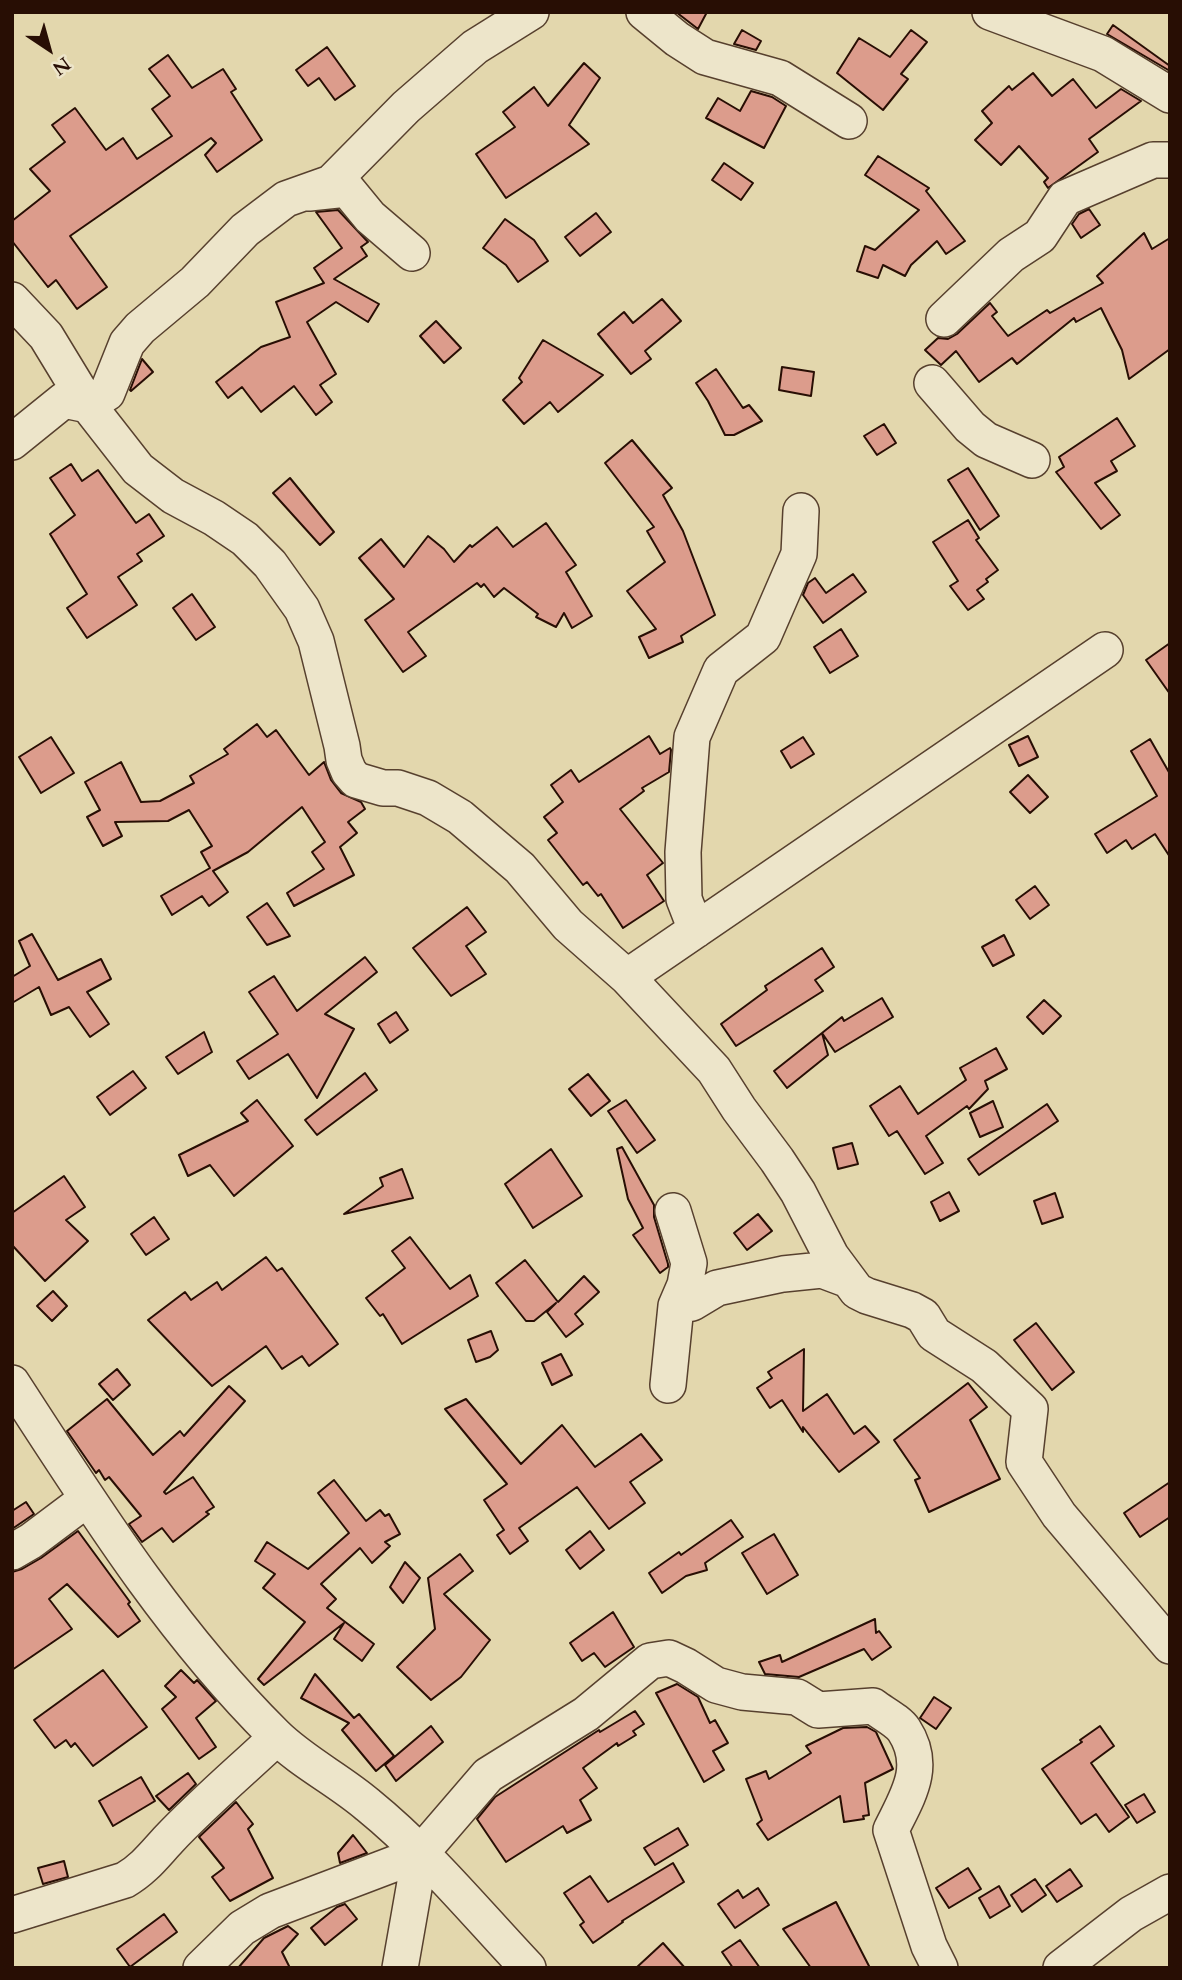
<!DOCTYPE html>
<html>
<head>
<meta charset="utf-8">
<style>
  body { margin:0 }
  #map { position:relative; width:1182px; height:1980px; overflow:hidden; background:#e3d7ad; font-family:Cardo,serif }
  canvas { display:block }
  .frame { position:absolute; inset:0; border:14px solid #280e04; pointer-events:none }
  .north { position:absolute; left:14px; top:14px; width:70px; height:70px; -webkit-text-stroke:5px #ede5ca; paint-order:stroke; rotate:144deg; font-size:19px; font-weight:700; line-height:28px; text-align:center; color:#280e04 }
  .north::after { content:''; display:block; margin:auto; width:24px; height:32px; background:#280e04; clip-path:polygon(50% 0,100% 100%,50% 72%,0 100%) }
</style>
</head>
<body>
<div id="map">
<canvas width="1182" height="1980"></canvas>
<div class="frame"></div>
<div class="north">N</div>
</div>
<script>
const g = document.querySelector('canvas').getContext('2d');
g.lineJoin = 'round';
function fillPath(path, color) { g.fillStyle = color; g.fill(path, 'evenodd'); }
function stroke(path, color, width, dash) { g.strokeStyle = color; g.lineWidth = width; g.lineCap = dash ? 'butt' : 'round'; g.setLineDash(dash || []); g.stroke(path); }
const building = new Path2D(`
  M676,12H707L698,29Z
  M1113,25L1170,66V71L1107,34Z
  M742,30L761,41L756,50L734,44Z
  M911,30L927,42L901,74L908,79L883,110L837,73L859,38L890,57Z
  M327,47L355,86L335,100L319,78L308,86L296,70Z
  M168,55L192,88L223,69L236,89L231,92L262,140L217,172L205,155L216,143L211,138L70,236L107,287L77,309L56,280L48,287L12,241V221L50,191L30,169L65,142L52,125L75,108L106,150L123,138L137,159L172,136L152,109L170,96L149,69Z
  M584,63L600,78L569,125L589,144L506,198L476,154L515,127L503,112L534,87L548,106Z
  M1033,73L1052,96L1073,79L1096,108L1121,89L1141,101L1089,139L1098,152L1048,188L1044,182L1048,178L1019,146L1001,165L975,140L992,123L982,111L1009,86L1012,90Z
  M751,91L772,97L786,106L764,148L706,118L718,98L740,111Z
  M878,156L929,188L926,191L965,241L946,254L937,241L911,265L905,276L883,265L878,278L857,271L865,246L875,250L919,210L865,175Z
  M724,163L753,183L741,200L712,180Z
  M1089,209L1100,225L1081,238L1072,224L1079,214Z
  M338,210L368,242L361,247L367,256L334,279L379,304L368,322L336,302L307,322L336,374L320,385L332,402L316,415L294,386L261,412L242,387L228,398L216,382L261,347L290,337L276,302L324,283L314,268L342,248L316,212Z
  M596,213L611,232L580,256L565,237Z
  M505,219L534,240L548,261L518,282L506,265L483,248Z
  M1144,233L1152,249L1170,238V349L1129,379L1122,350L1101,308L1076,322L1074,318L1017,364L1012,358L979,382L956,351L941,365L925,350L938,338L948,339L957,334L990,303L997,312L992,316L1008,336L1047,310L1050,313L1103,283L1097,276Z
  M662,299L681,321L645,351L651,359L631,374L598,334L624,312L633,323Z
  M436,321L461,348L444,363L420,336Z
  M543,340L603,375L558,412L550,402L524,424L503,400L522,382L519,378Z
  M142,359L153,372L131,391L130,390Z
  M782,367L814,372L811,396L779,390Z
  M716,369L743,408L749,405L762,421L734,435H725L708,401L696,383Z
  M1117,418L1135,446L1111,461L1117,471L1095,483L1120,515L1101,529L1056,472L1064,467L1059,457Z
  M884,424L896,443L877,455L864,436Z
  M632,440L672,488L663,495L683,531L715,615L681,636L683,642L649,658L639,637L656,629L627,591L665,562L647,531L654,527L605,463Z
  M71,464L82,481L98,470L136,523L149,514L164,536L137,554L142,561L118,577L137,605L87,638L67,608L87,594L50,534L75,515L50,478Z
  M968,468L999,516L980,530L948,480Z
  M290,478L334,532L320,545L273,493Z
  M968,520L979,538L976,540L998,570L986,579L988,582L977,590L984,599L968,610L950,586L958,581L933,542Z
  M546,523L576,565L566,572L592,616L572,628L564,613L556,627L536,617L538,614L504,588L494,597L484,584L481,587L477,583L408,632L426,656L403,672L365,620L394,599L359,558L381,539L404,567L428,536L444,549L454,562L470,545L472,547L497,527L513,547Z
  M853,574L866,592L823,623L803,595L808,583L815,578L826,593Z
  M192,594L215,627L196,640L173,608Z
  M841,629L858,656L830,673L814,647Z
  M1170,643V694L1146,660Z
  M257,724L267,737L276,730L309,775L324,762L331,780L341,793L361,802L365,809L348,822L357,833L340,847L354,875L294,906L287,893L324,869L312,852L325,842L302,807L248,852L213,871L228,892L209,906L202,896L172,915L161,896L210,868L201,852L212,846L189,810L168,821L115,822L122,836L103,846L87,817L100,810L85,782L121,762L141,802L160,801L194,783L190,776L228,754L224,749Z
  M649,736L660,754L670,748L671,750L669,772L642,788L644,791L620,809L663,863L647,875L664,901L623,928L601,894L598,896L587,882L583,885L548,840L557,833L544,817L563,802L551,785L571,770L579,782Z
  M1028,736L1038,757L1019,766L1009,745Z
  M51,737L74,773L41,793L19,757Z
  M803,737L814,754L791,768L781,751Z
  M1150,739L1170,774V857L1155,834L1132,849L1126,840L1107,853L1095,834L1157,796L1131,751Z
  M1028,775L1048,797L1030,813L1010,792Z
  M1035,886L1049,905L1030,919L1016,900Z
  M267,903L290,936L267,945L247,917Z
  M467,907L486,932L466,946L486,974L451,996L413,948Z
  M32,934L58,980L101,959L111,979L87,992L109,1024L90,1037L69,1007L51,1015L39,987L12,1003V977L30,966L19,941Z
  M1004,935L1014,955L993,966L982,947Z
  M822,948L834,967L815,980L823,991L736,1046L721,1024L767,990L765,986Z
  M365,957L377,972L325,1014L354,1029L317,1098L288,1054L249,1079L237,1061L278,1034L249,992L274,976L297,1011Z
  M882,998L893,1017L835,1052L822,1033L842,1017L844,1021Z
  M1044,1000L1061,1016L1043,1034L1027,1017Z
  M396,1012L408,1030L390,1043L378,1024Z
  M204,1032L212,1052L178,1074L166,1057Z
  M822,1033L828,1055L787,1088L774,1071Z
  M996,1048L1007,1069L985,1081L988,1089L969,1109L967,1106L926,1136L943,1163L925,1174L897,1131L889,1136L870,1106L900,1086L918,1114L966,1080L960,1068Z
  M133,1071L146,1088L110,1115L97,1097Z
  M365,1073L377,1090L317,1135L305,1120Z
  M588,1074L610,1101L591,1116L569,1089Z
  M257,1100L293,1146L234,1196L210,1165L188,1176L179,1155L248,1121L241,1113Z
  M626,1100L655,1140L637,1153L608,1111Z
  M993,1101L1003,1127L980,1137L970,1113Z
  M1047,1104L1058,1121L979,1175L968,1159Z
  M852,1143L858,1164L838,1169L833,1148Z
  M622,1147L654,1205V1217L668,1264V1267L660,1273L633,1235L643,1228L628,1199L617,1149Z
  M551,1149L582,1196L533,1228L505,1184Z
  M402,1169L413,1198L344,1214L383,1186L380,1178Z
  M64,1176L85,1207L66,1220L88,1241L45,1281L12,1245V1213Z
  M949,1192L959,1211L940,1221L931,1202Z
  M1055,1193L1063,1217L1042,1224L1034,1201Z
  M758,1214L772,1231L747,1250L734,1233Z
  M154,1217L169,1239L146,1255L131,1234Z
  M410,1237L450,1289L470,1275L478,1296L402,1344L383,1314L380,1316L366,1298L405,1268L392,1251Z
  M266,1257L277,1271L282,1268L338,1344L309,1366L302,1356L282,1369L266,1346L212,1386L148,1320L185,1292L191,1300L217,1282L222,1290Z
  M525,1260L558,1302L584,1276L599,1292L575,1314L583,1324L566,1337L547,1312L556,1303L534,1321H526L496,1283Z
  M53,1291L67,1306L52,1321L37,1306Z
  M1036,1323L1074,1372L1052,1390L1014,1340Z
  M491,1331L498,1350L490,1357L476,1362L468,1340Z
  M804,1349L803,1411L827,1394L854,1434L865,1426L879,1442L839,1472L803,1427V1432L782,1400L770,1408L757,1388L772,1378L768,1372Z
  M561,1354L572,1375L552,1385L542,1363Z
  M117,1369L130,1385L113,1400L99,1384Z
  M968,1383L987,1407L970,1420L1000,1479L929,1512L915,1480L920,1478L894,1440Z
  M229,1386L245,1401L164,1492L166,1494L193,1477L214,1507L206,1512L209,1514L173,1542L162,1528L142,1542L129,1524L141,1516L109,1477L105,1480L99,1470L96,1473L67,1431L107,1399L153,1455L180,1431L184,1436Z
  M466,1399L521,1464L562,1425L595,1467L641,1434L662,1460L630,1482L645,1503L609,1529L577,1487L519,1528L528,1541L510,1554L497,1535L504,1530L484,1500L507,1484L445,1409Z
  M334,1480L366,1521L380,1510L385,1516L389,1514L400,1534L385,1542L390,1546L372,1563L360,1548L321,1584L336,1599L327,1608L374,1644L362,1661L334,1639L344,1623L264,1685L258,1679L305,1622L263,1588L275,1574L255,1561L267,1542L308,1569L349,1533L318,1493Z
  M1170,1482V1517L1140,1537L1124,1513Z
  M26,1502L34,1514L12,1529V1511Z
  M731,1520L743,1537L705,1563L707,1570L686,1576L662,1593L649,1573L679,1552L681,1555Z
  M78,1531L130,1602L128,1604L140,1621L118,1637L67,1584L49,1599L72,1629L12,1670V1572L22,1569L41,1558Z
  M590,1531L604,1550L580,1569L566,1550Z
  M774,1534L798,1575L767,1594L742,1553Z
  M460,1554L473,1571L444,1594L490,1640L461,1677L431,1700L397,1667L435,1629L428,1578Z
  M405,1562L420,1578L403,1603L390,1587Z
  M613,1612L634,1647L605,1667L594,1653L582,1661L570,1643Z
  M875,1619L876,1633L879,1631L891,1647L872,1660L864,1649L799,1677L765,1674L759,1662L780,1655L782,1662Z
  M103,1670L147,1727L93,1766L75,1743L71,1747L66,1740L55,1748L34,1720Z
  M181,1670L194,1683L197,1680L216,1701L196,1718L216,1747L199,1759L162,1709L176,1697L165,1686Z
  M315,1674L354,1718L359,1714L394,1756L376,1771L342,1730L349,1723L301,1698Z
  M677,1684L698,1697L710,1723L715,1720L728,1743L713,1751L724,1770L704,1782L656,1693Z
  M934,1697L951,1708L936,1729L920,1718Z
  M635,1711L644,1724L633,1731L636,1735L618,1746L617,1743L583,1768L597,1788L580,1800L591,1820L567,1833L563,1826L506,1862L477,1819L495,1797L599,1730L600,1732Z
  M431,1726L443,1742L396,1781L385,1765Z
  M1100,1726L1114,1746L1091,1763L1129,1817L1109,1832L1096,1814L1081,1824L1042,1769L1082,1742L1080,1740Z
  M867,1727L876,1732L893,1769L865,1783L869,1815L863,1816L864,1819L844,1822L840,1796L768,1840L757,1824L762,1820L746,1779L766,1771L769,1779L811,1753L806,1746L843,1728Z
  M188,1773L196,1784L169,1810L156,1796Z
  M141,1777L155,1801L113,1826L99,1801Z
  M1144,1794L1155,1812L1137,1823L1125,1805Z
  M236,1802L253,1824L248,1829L273,1878L230,1901L212,1877L224,1868L199,1837Z
  M678,1828L688,1845L655,1865L644,1848Z
  M353,1835L367,1853L340,1863L338,1853Z
  M64,1861L68,1877L43,1884L38,1868Z
  M673,1863L684,1882L622,1921L623,1922L593,1943L580,1925L584,1922L564,1893L590,1876L608,1902Z
  M968,1868L981,1889L949,1908L936,1888Z
  M1070,1869L1082,1886L1057,1902L1046,1886Z
  M1035,1879L1046,1895L1022,1912L1011,1895Z
  M999,1886L1010,1906L990,1918L979,1898Z
  M758,1888L769,1905L735,1928L718,1904L738,1890L743,1898Z
  M836,1902L870,1968H811L783,1929Z
  M345,1904L357,1919L325,1945L311,1928L337,1907Z
  M164,1914L177,1932L130,1967L117,1949Z
  M288,1926L298,1934L282,1952L290,1968H238L264,1938Z
  M740,1940L760,1968H733L722,1952Z
  M663,1943L685,1968H636Z`);
const minor = new Path2D(`
  M644,12L677,39L705,57L780,78L849,121
  M990,12L1103,54L1170,95
  M309,193L347,189L370,217L412,253
  M12,300L46,336L88,405L138,469L173,496L214,518L245,539L270,564L302,609L316,641L342,746L344,760L349,772L356,780L383,788H398L428,798L460,817L520,868L568,925L627,977L714,1070L739,1109L777,1160L798,1192L831,1256L857,1291L867,1296L912,1310L923,1316L934,1334L984,1366L1030,1409L1024,1462L1059,1515L1170,1646
  M944,319L1011,255L1040,236L1065,198L1153,160H1170
  M932,383L970,427L986,440L1032,460
  M12,442L64,400L88,405L107,393L127,343L140,328L195,282L245,230L286,199L331,183L406,107L475,47L531,12
  M696,930L684,899L683,852L692,737L721,670L763,637L799,554L801,511
  M627,977L1105,650
  M676,1306L692,1303L717,1288L783,1274L822,1270L846,1279
  M12,1383C92,1506 170,1631 275,1735C302,1762 339,1780 368,1805C427,1853 476,1913 528,1968
  M668,1385L676,1306L685,1285L689,1263L673,1211
  M12,1552L31,1541L87,1499
  M12,1915L125,1880C144,1869 155,1854 169,1839C203,1803 241,1771 277,1737
  M201,1968L242,1928L270,1911L420,1854L488,1775L586,1714L650,1661L669,1658L686,1666L716,1685L742,1692L797,1697L818,1710L873,1706C882,1713 898,1721 904,1730C928,1767 907,1797 891,1830L929,1946L940,1968
  M400,1968L420,1854
  M1061,1968L1131,1914L1170,1892`);
fillPath(building, '#dc9c8c');
stroke(building, '#280e04', 2);
stroke(minor, '#57402e', 38);
stroke(minor, '#ede5ca', 35);
</script>
</body>
</html>
